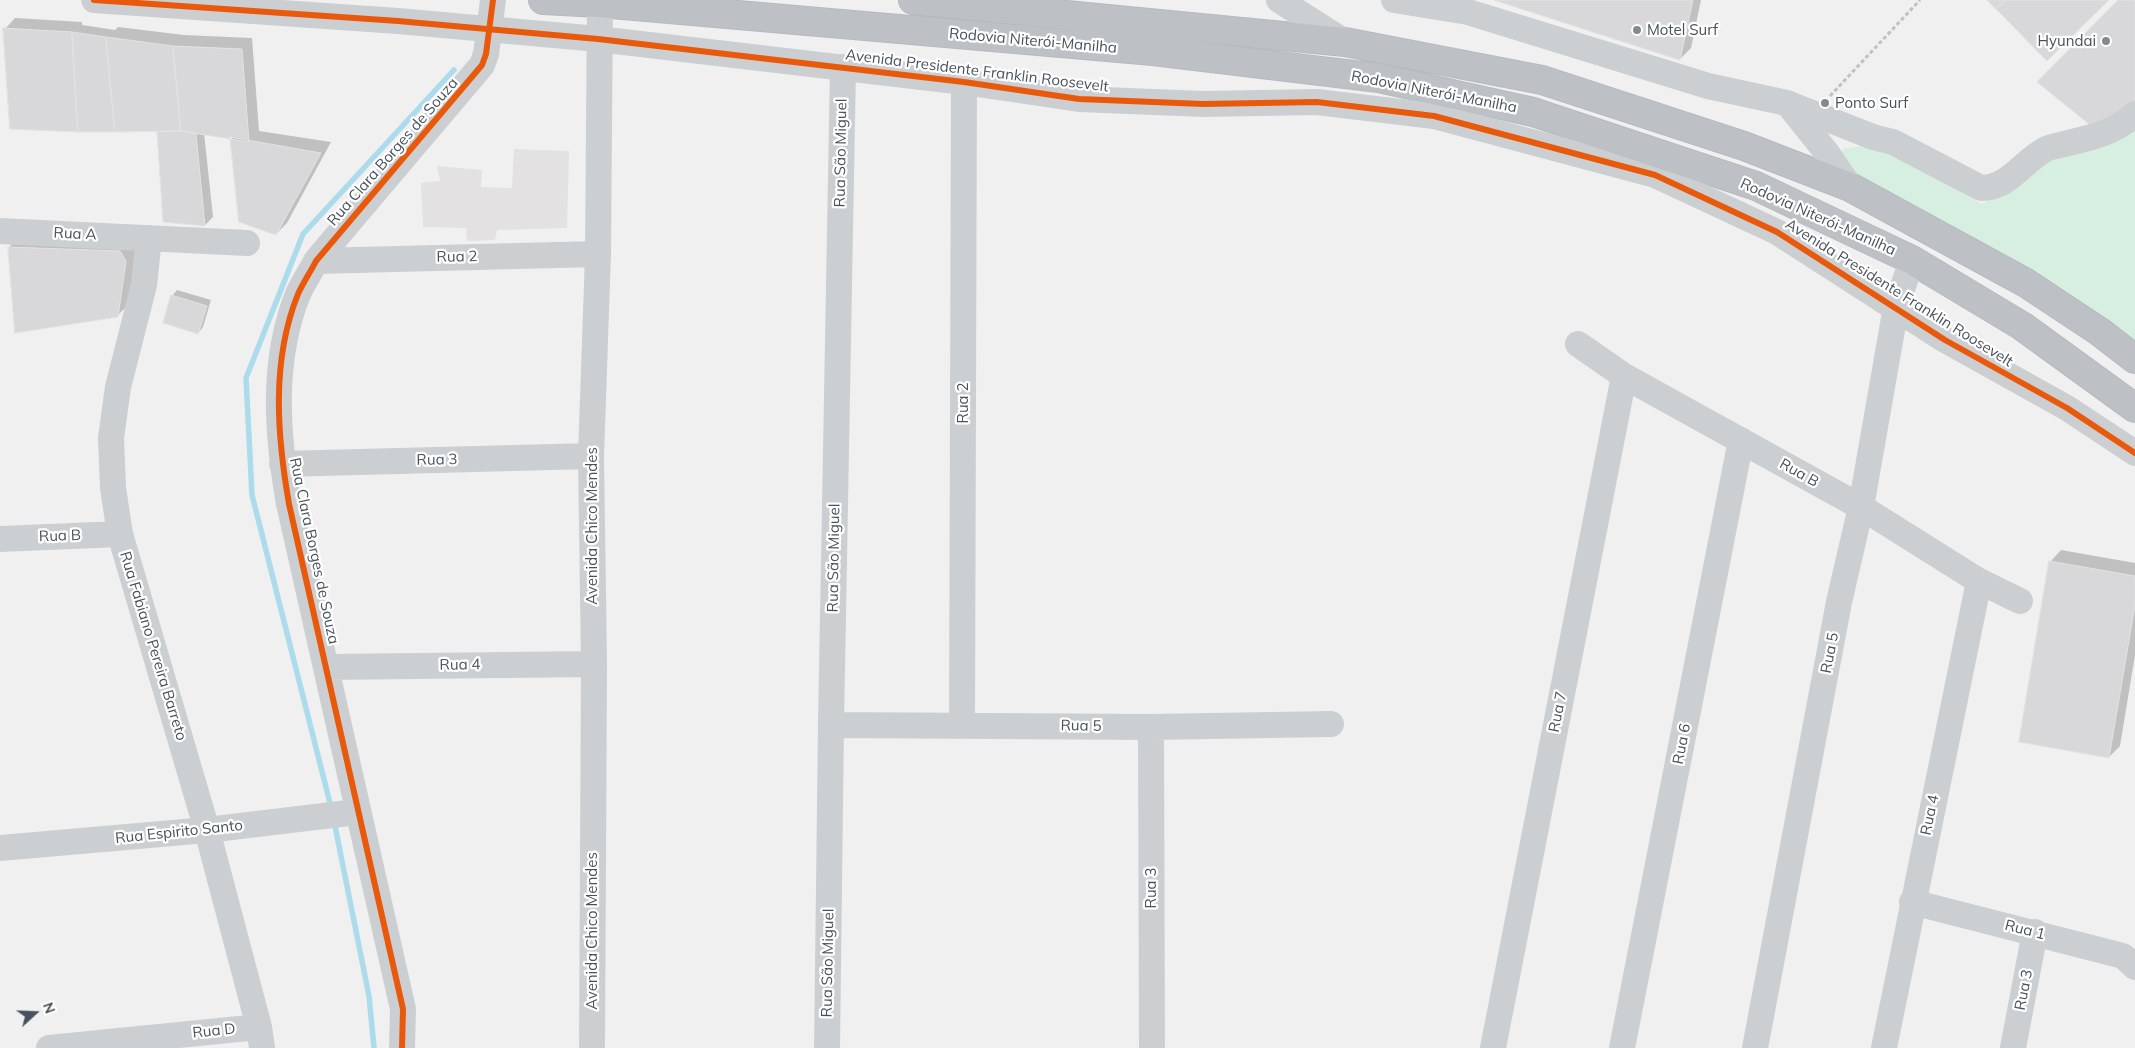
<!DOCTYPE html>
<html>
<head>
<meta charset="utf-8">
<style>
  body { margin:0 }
  #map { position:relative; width:2135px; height:1048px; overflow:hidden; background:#f1f0f0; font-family:Mulish,sans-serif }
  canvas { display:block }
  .north { position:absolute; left:10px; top:988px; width:50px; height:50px; -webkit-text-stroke:4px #fff; paint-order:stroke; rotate:70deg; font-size:14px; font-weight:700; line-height:20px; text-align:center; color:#48525c }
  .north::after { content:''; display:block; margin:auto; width:18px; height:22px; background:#48525c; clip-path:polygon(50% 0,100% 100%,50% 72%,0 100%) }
</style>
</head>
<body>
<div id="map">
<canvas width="2135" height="1048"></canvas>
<div class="north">N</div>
</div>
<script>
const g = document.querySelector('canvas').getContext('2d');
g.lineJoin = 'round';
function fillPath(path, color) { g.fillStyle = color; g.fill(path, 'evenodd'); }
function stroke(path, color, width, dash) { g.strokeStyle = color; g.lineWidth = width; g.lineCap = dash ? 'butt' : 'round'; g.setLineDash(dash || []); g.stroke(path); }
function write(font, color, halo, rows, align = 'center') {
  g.font = font + ' Mulish,sans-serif'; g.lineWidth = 4.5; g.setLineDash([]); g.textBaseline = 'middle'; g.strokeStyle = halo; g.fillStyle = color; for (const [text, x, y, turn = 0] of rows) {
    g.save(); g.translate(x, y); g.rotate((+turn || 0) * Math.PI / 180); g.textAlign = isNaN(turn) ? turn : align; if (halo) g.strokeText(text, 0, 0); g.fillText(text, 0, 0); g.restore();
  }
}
const education = new Path2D(`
  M514,149L569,151L567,228L497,230L495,240L467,241L466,228L423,227L421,183L440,181L437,166L482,170L481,187L512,188Z`);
const green = new Path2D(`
  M2135,120V344C2040,283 1941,210 1835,168L1843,149L1872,144L1982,204L2004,191L2041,154Z`);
const shadow = new Path2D(`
  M1495,0H1701L1691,48L1680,59Z
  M15,18L82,22V25L115,30L118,27L184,35L252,38L259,131L331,142L287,223L276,234L231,136L204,133L213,217L205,225L158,132L160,130L5,29Z
  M20,237L137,249L129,304L118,315L9,247Z
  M177,290L211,300L203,327L198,333L172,296Z
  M2061,550L2135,563V655L2120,746L2109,757L2051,561Z`);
const stream = new Path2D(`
  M331,807L252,495L246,378L303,234L454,70
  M334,821L369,996L374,1048`);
const building = new Path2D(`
  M1494,0H1693L1680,60Z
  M1987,0H2006L1996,9Z
  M2006,0H2109L2047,61L1996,9Z
  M2118,0H2135V104L2095,129L2037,82Z
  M3,28L72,32L78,132L10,129Z
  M72,32L106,37L115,132H78Z
  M106,37L173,46L181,131L115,132Z
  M173,46L242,49L249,142L181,131Z
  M181,131L196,134L205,226L163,222L157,132Z
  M230,137L321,153L276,235L239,222Z
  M8,247L120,251L126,261L118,317L15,333Z
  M171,295L207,306L198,334L163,323Z
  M2049,561L2135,576V605L2109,758L2019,742Z`);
const path = new Path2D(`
  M1830,96L1920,0`);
const minor = new Path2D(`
  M94,0L398,21L598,39L964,82L1079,99L1203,104L1317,102L1434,116L1655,175L1777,232L1945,340L2067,408L2135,453
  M1279,0L1345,42
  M1394,0L1468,12L1708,86L1787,103L1873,137L1893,142L1981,188C2009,188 2023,161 2046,149C2053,146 2061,145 2068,143C2094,137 2115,132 2135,114
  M1787,103L1827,153L1850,187
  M0,231L247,243
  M149,238L144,285L118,387L111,438L113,488L120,534L207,830L259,1027L262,1048
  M316,261L598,254
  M1578,344L1624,376L1861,507L1979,581L2020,601
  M282,464L591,456
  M0,539L120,534
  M326,667L594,664
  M831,725L1151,727L1331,724
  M962,725L964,82
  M1151,727L1152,1048
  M0,848L207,830L357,812
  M1912,902L2123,956L2135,967
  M49,1048L259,1027
  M402,1048L403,1009L289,504C277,435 271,361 298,294C303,283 311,271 316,261L482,65L486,54L493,0
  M592,1048L594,664L591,456L598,254L600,3
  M827,1048L831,725L843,67
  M1493,1048L1624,376
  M1622,1048L1741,440
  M1755,1048L1839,602L1861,507L1896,307L1912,260
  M1884,1048L1979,581
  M2013,1048L2035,932`);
const highway = new Path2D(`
  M543,0L600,3L1153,51L1379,78L1533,112L1756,186L1912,260L2022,326L2135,408
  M913,0L1345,42L1542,80L1744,146L1850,187L2026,283L2100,332L2135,359`);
const cycleway = new Path2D(`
  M94,0L398,21L598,39L964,82L1079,99L1203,104L1317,102L1434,116L1655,175L1777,232L1945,340L2067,408L2135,453
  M402,1048L403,1009L289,504C277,435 271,361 298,294C303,283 311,271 316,261L482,65L486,54L493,0`);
const markers = [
  [1637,30,5,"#838990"],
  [2106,41,5,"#838990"],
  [1825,103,5,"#838990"]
];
const poiNames = [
  ["Motel Surf",1647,30],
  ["Hyundai",2096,41,"right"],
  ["Ponto Surf",1835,103]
];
const streetNames = [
  ["Rodovia Niterói-Manilha",1033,41,5],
  ["Avenida Presidente Franklin Roosevelt",977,71,7],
  ["Rodovia Niterói-Manilha",1434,92,11],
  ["Rua Clara Borges de Souza",393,152,-49],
  ["Rua São Miguel",841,153,-89],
  ["Rodovia Niterói-Manilha",1818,217,24],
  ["Rua A",75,234,3],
  ["Rua 2",457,257,-1],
  ["Avenida Presidente Franklin Roosevelt",1899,293,32],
  ["Rua 2",963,403,-90],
  ["Rua 3",437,460,-1],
  ["Rua B",1799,473,29],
  ["Avenida Chico Mendes",592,526,-90],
  ["Rua B",60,536,-2],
  ["Rua Clara Borges de Souza",314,551,78],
  ["Rua São Miguel",834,558,-89],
  ["Rua Fabiano Pereira Barreto",153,646,73],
  ["Rua 5",1830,653,-79],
  ["Rua 4",460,665,-1],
  ["Rua 7",1558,712,-79],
  ["Rua 5",1081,726,1],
  ["Rua 6",1682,744,-79],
  ["Rua 4",1930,815,-78],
  ["Rua Espirito Santo",179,832,-6],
  ["Rua 3",1151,888,-90],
  ["Rua 1",2025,930,14],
  ["Avenida Chico Mendes",592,931,-90],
  ["Rua São Miguel",828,963,-89],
  ["Rua 3",2024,990,-79],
  ["Rua D",214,1031,-6]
];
fillPath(education, '#e3e1e2');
fillPath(green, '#d6efe0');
fillPath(shadow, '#0003');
stroke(stream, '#acdbeb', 5.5);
fillPath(building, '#d8d8da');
stroke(building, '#e2e2e3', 1);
stroke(highway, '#b6babf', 30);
stroke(path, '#bac5c2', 3, [4, 2.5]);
stroke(minor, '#cccfd1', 26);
stroke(highway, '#bdc1c6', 28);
stroke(cycleway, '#e8590c', 6);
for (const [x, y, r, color] of markers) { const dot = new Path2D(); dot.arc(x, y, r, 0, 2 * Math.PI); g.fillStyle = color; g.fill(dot); stroke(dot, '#fff', 2); }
write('15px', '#48525c', '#fff', poiNames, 'left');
write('15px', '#48525c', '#fff', streetNames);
</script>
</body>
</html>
